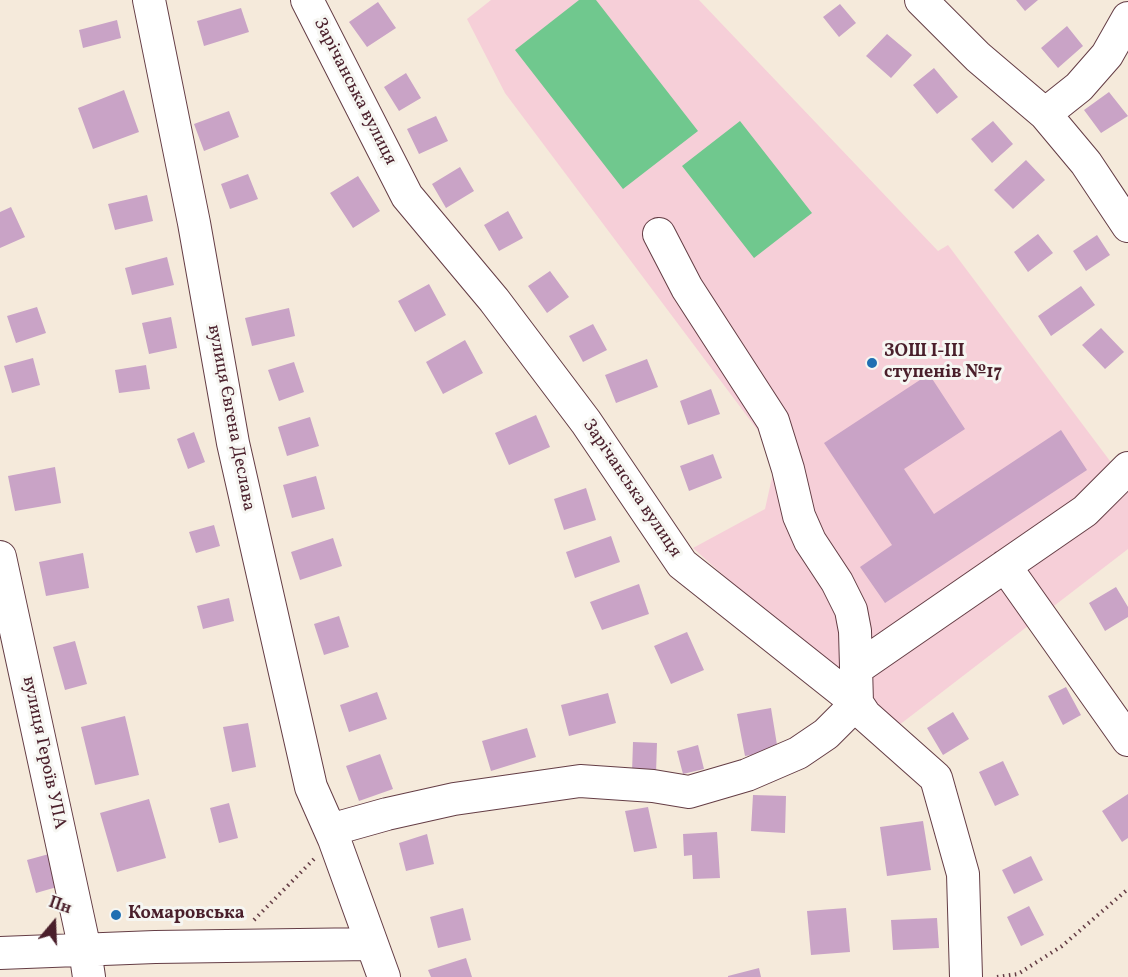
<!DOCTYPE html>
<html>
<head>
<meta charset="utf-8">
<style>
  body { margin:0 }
  #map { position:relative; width:1128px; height:977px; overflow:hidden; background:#f5eadb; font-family:Vollkorn,serif }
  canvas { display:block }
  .north { position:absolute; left:24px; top:893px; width:60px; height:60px; -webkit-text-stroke:4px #f6f6f2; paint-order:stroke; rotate:19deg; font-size:16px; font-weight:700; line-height:24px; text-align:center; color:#4a1f2b }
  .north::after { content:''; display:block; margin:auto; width:21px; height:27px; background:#4a1f2b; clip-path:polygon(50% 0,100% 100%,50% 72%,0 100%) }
</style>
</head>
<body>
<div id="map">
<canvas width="1128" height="977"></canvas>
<div class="north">Пн</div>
</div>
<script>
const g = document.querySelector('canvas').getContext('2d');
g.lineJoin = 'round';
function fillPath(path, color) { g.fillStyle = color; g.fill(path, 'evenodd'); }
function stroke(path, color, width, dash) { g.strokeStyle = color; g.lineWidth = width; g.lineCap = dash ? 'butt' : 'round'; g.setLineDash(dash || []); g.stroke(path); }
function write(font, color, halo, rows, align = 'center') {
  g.font = font + ' Vollkorn,serif'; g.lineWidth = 6; g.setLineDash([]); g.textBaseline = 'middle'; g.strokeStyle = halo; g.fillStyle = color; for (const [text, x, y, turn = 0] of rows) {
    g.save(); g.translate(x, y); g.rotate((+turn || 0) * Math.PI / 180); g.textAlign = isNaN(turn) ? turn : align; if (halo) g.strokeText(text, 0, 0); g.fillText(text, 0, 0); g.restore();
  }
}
const built = new Path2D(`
  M491,0H699L938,251L948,245L1128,485V549L894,729L693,548L765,509L773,473L768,444L505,93L467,19Z`);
const green = new Path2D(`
  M579,0H596L698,131L623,189L515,50Z
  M740,121L812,213L754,258L682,166Z`);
const building = new Path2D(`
  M1016,0H1038L1025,11Z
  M378,2L396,28L367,47L349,22Z
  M840,4L856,23L839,37L823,17Z
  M241,8L249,32L204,46L197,21Z
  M117,20L121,38L83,48L79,30Z
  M1067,26L1083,46L1058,68L1041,48Z
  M887,34L912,55L891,78L866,56Z
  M934,68L958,97L937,114L913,85Z
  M406,73L421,98L399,111L384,87Z
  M124,90L139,132L93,149L78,108Z
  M1109,92L1128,116L1101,133L1084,110Z
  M229,111L239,137L204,151L194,124Z
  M436,116L448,141L419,154L407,129Z
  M993,121L1013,144L992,163L971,139Z
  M1026,160L1045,180L1013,209L994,190Z
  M460,167L474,191L446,208L432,184Z
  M248,174L258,199L230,209L221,184Z
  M358,176L380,211L353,228L330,193Z
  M147,195L153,221L115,230L108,204Z
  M11,207L25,237L0,248V212Z
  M508,211L523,238L499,251L484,225Z
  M1038,234L1053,253L1028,272L1014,252Z
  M1097,235L1110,255L1086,271L1073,251Z
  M167,257L174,285L132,295L125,268Z
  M550,271L569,297L547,313L528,286Z
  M429,284L446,315L415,332L398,301Z
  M1081,286L1095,305L1051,336L1038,316Z
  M37,307L46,333L16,343L7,316Z
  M289,308L295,336L252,346L245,318Z
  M171,317L177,348L149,354L142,323Z
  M593,324L607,350L583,362L569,336Z
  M1101,328L1124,352L1105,369L1082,345Z
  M465,340L483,373L443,394L426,362Z
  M33,358L40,385L12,393L4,366Z
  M647,359L658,387L616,403L605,375Z
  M294,362L304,392L279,401L268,370Z
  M146,365L150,389L119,393L115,370Z
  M929,374L965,429L904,469L934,514L1061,430L1087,470L885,603L860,567L892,545L824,443Z
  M711,389L720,414L688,425L680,401Z
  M536,415L550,447L509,465L495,433Z
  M310,417L319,446L287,456L278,427Z
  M194,432L205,462L188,469L177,439Z
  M713,454L722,478L689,491L680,466Z
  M55,467L61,503L15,511L8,476Z
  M316,476L325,509L292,518L283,485Z
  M586,488L596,520L564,530L554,499Z
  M214,525L220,546L196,553L189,532Z
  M611,536L620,562L575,578L566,552Z
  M333,538L342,566L300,580L291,552Z
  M83,553L89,588L46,596L39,562Z
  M639,584L649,614L602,630L590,602Z
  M1116,587L1128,607V617L1105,631L1089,603Z
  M229,598L234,621L203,629L197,606Z
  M339,616L349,647L324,655L314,624Z
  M687,632L704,670L671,684L654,646Z
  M75,641L87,684L65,690L53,647Z
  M1066,687L1081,715L1063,725L1048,696Z
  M377,692L387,719L349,732L340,705Z
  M608,693L616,723L569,736L561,705Z
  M771,708L778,751L745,756L737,714Z
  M953,712L969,739L943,755L927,728Z
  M125,716L139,775L95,785L81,727Z
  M248,723L256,767L232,772L223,727Z
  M527,728L536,757L491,771L482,741Z
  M633,742L657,743L656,774L632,773Z
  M698,745L704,769L683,774L677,751Z
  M380,754L393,789L359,801L346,766Z
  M1003,761L1019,795L995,806L979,772Z
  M1128,794V838L1122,842L1102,811Z
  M753,795L786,796L785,833L751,831Z
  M149,799L166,858L117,872L100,813Z
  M229,803L238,838L219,843L210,808Z
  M648,807L657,848L634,852L625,811Z
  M923,821L931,870L887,876L880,827Z
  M717,832L720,878L693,879L692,855L684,856L683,834Z
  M427,834L434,864L406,871L399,843Z
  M49,854L57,887L36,893L27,860Z
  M1031,856L1043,880L1014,894L1002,870Z
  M1029,906L1044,935L1021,946L1007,917Z
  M463,908L471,940L438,948L430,917Z
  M846,908L850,952L811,955L807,911Z
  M937,918L939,948L893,950L891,920Z
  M466,958L472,977H431L428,970Z
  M759,968L761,977H728V976Z`);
const path = new Path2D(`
  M254,920L314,859
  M997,977L1018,974L1062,946L1128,889`);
const minor = new Path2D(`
  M149,0L194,223L233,443L311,787L334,839L384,977
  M307,0L407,196L494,300L586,422L682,564L857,703L865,715L936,778L963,874L966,977
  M921,0L978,57L1045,114L1086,163L1128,226
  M1045,114L1079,87L1107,55L1128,18
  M0,557L85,950L89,977
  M1005,566L1128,740
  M856,669L1085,511L1128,468
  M330,830L387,814L454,799L580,781L653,786L689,792L747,775L798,753L826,734L857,703L855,631L851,610L837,582L810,541L799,516L788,469L773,421L687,288L659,234
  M0,953L155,947L371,944`);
const markers = [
  [872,363,6,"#1f6fb2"],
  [116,915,6,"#1f6fb2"]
];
const streetNames = [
  ["Зарічанська вулиця",354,92,63],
  ["вулиця Євгена Деслава",230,418,79],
  ["Зарічанська вулиця",631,489,56],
  ["вулиця Героїв УПА",43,753,78]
];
const poiNames = [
  ["ЗОШ І-ІІІ",884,353],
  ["ступенів №17",884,374],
  ["Комаровська",128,915]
];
fillPath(built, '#f6cfd8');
fillPath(green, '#70c88e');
fillPath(building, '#c9a3c6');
stroke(minor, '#643d45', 34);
stroke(path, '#643d45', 4, [1.5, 4.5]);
stroke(minor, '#fff', 32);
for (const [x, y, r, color] of markers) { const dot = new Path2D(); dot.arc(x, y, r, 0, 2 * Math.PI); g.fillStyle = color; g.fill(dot); stroke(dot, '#f6f6f2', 2); }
write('18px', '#4a1f2b', '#f6f6f2', streetNames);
write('bold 18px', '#4a1f2b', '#f6f6f2', poiNames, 'left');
</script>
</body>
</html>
